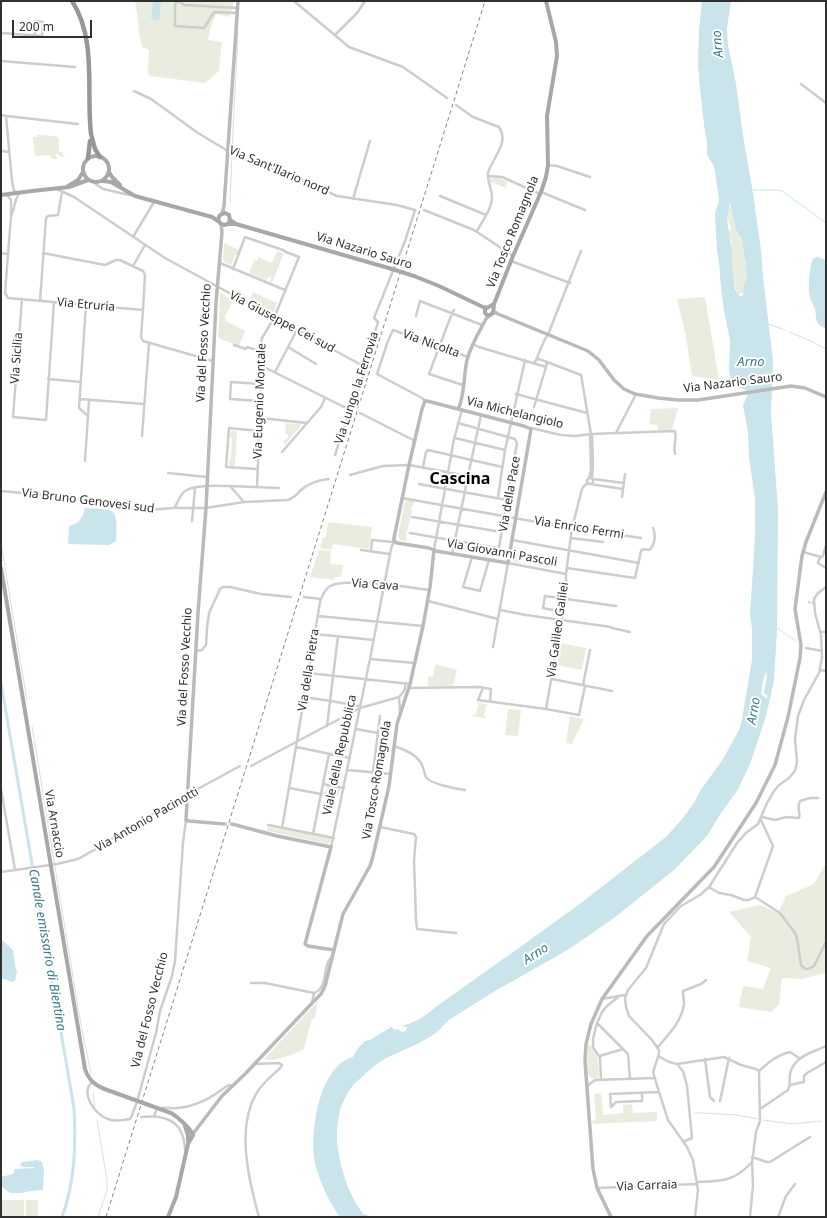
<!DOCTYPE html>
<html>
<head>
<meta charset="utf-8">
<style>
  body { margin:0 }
  #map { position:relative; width:827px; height:1218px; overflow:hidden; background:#fff; font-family:"Noto Sans",sans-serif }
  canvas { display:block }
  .frame { position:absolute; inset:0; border:2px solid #303030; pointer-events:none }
  .scale { position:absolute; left:12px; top:20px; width:80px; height:18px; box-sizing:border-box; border:2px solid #303030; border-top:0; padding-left:5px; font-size:12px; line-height:14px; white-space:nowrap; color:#303030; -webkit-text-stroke:3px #fff; paint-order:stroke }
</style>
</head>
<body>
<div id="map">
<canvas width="827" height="1218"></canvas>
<div class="frame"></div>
<div class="scale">200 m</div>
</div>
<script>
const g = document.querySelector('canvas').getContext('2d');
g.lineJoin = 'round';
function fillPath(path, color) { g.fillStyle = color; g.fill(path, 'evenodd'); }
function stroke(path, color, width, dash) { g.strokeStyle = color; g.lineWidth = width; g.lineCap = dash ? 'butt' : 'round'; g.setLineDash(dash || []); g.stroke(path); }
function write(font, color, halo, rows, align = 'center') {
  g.font = font + ' "Noto Sans",sans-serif'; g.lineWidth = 4; g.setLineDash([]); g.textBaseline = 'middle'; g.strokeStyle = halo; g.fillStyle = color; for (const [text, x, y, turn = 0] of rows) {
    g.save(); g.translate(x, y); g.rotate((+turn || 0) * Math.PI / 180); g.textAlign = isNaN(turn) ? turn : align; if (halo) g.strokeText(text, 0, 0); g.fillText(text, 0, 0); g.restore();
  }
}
const green = new Path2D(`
  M135,1H235L233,4L230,17L217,14C211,21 210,32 208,40L222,42L219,71L205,83L150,76L148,73L149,50L142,47C138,32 138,16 135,1Z
  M37,135L56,136L59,139V152H62L63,156L67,157H62L58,154H56L57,159H52L50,155L35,156L33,137H37Z
  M491,178H499L508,182L506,188L490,182V179Z
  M731,207C734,214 734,222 736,228C742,243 748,261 747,277C746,282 744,287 744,292L740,294H738C734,286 728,246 732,240L730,239L729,232L731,227L727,219L728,208Z
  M224,243L239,250L237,255H235L231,266L223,260Z
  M277,251L284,253L272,283L270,282L271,278L268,277L266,280L249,273L254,260L257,261L258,257L272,263Z
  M220,292L233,301L225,316L226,321L245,331L239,346L218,338Z
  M253,292L277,303L273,314L248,302Z
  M705,297L719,380L692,376L686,336L677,299Z
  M678,408L672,430H658L657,425L649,424L651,409Z
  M286,423L300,424L301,425L285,445L284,444V440L288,438V435L285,433Z
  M231,431H237L235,466H229V460L231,459L232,438L230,437Z
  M405,500L414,501L413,507H411V510H412L407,532H406V535H407L406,541L400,540L398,536Z
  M328,522L372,527L369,549L333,544L331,550L320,548L323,537H326Z
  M319,550L331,551L330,564L343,565L341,577H334V580L310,577Z
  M513,551L523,552L521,563L511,561Z
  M561,643L586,648L582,670L557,665Z
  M436,664L457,670L453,686H428V677L433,676Z
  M478,703L488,704L487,706H486L484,716H486V718L473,716L472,715H475L479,705Z
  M508,709L521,710L518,736L505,735Z
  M570,716L584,719L572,744L566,743Z
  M326,785L341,788L338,797L333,796V799L322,796L323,792L326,791L327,787Z
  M268,827L330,838V842L328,844L267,831Z
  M826,863V971L825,973L802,979L782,978L779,1005L771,1012L739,1007L743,986L763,989L771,968L747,961L751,937L729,912L760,905L778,913L786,896L814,884Z
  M318,1001L315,1018L311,1021L304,1049C294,1054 274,1063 264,1059Z
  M588,1045L591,1046L598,1059L599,1077L596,1079L591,1078L588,1074L587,1066Z
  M601,1093L603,1115L623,1113V1105L632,1104L633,1113L657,1112V1121L593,1124L592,1121L596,1119L594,1094Z
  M2,1200H24V1217H2Z
  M26,1200H38V1217H26Z`);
const water = new Path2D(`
  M153,1H161L159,20L151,19Z
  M702,1H731L727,28L728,45L736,84L744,142L753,193L761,250L763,277L773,361L771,414L778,509L777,630L774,681L766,716L750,764L737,791L721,813L707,836L674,870L614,918L578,943L559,955L495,991L449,1020L437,1032L433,1035L415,1045L386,1058L373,1067L354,1084L347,1094L340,1109L337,1128V1143L341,1165L347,1185L355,1202L363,1214L372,1217H340C329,1202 321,1185 316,1167C308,1138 318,1066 353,1057L358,1048L365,1041L370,1040L391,1027H392L393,1029L396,1030L398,1029L402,1032L406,1031L407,1027L401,1026C417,1022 424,1017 437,1006L523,945L581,903L666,837L683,818L695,801L700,791L723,759L740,728L742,719L752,660V628L750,615L755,537V499L749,457L748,432L743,405L748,394L746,390L732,385L729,372L730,340L724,311L721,288L719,262L717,252L715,213L719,201L718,192L714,166L707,155V140L705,133L700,89L698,65L699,30ZM730,203L736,229L741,239L746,263L747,278L744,286L743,295L741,297L738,294L735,289L732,263V253L727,219ZM766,671L767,678L764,692L765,694L767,695V699L761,694L763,680Z
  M818,257L826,260V328C814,325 817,318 815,309C814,305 811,302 810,297C807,287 810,273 811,263L814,258Z
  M85,508C92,509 105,508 111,511C119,514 116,534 116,541L109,545L68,544L69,526C79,524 83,518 85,508Z
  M1,939L13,950L16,970L17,971L15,981L12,982L1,978Z
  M38,1160L42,1162L44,1171L43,1190L31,1191L21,1193H10L1,1186V1177L13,1174L15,1169L34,1168V1167H22L20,1165L22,1162Z`);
const stream = new Path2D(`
  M232,152L238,32
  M753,190H778L782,191L826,223
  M230,202L232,155
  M768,324L785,330
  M789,332L811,341L826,349
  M1,543L27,701
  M777,628L796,641
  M32,726L79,1014L91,1074
  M93,1093L95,1107
  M695,1113H704L736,1115L759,1119
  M97,1120L107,1180V1190L98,1217
  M763,1120L792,1124L821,1121`);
const canal = new Path2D(`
  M1,683L74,1108C76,1145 75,1182 62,1217`);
const streetTunnel = new Path2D(`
  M808,602L813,603`);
const secondaryTunnel = new Path2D(`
  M224,824H232`);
const street = new Path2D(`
  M294,1L349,47L403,67L447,98
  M237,13L214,12L204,28L175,26V4L179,1L184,5L237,8
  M1,33L42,36L43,22L36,21L35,35
  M335,35L357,13L365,1
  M1,61L75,67
  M801,84L826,103
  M134,91L151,99L198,133L228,151L230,153L248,161L286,173L337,196L397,205L415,210L405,241L374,318L378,322L365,365V369L353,406L349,412L335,455
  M456,105L473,117L499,127C510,143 492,158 488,173C487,181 492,189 492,197C492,209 482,221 477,231
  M1,115L6,116L12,181L14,191L17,192
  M6,116L78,124
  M1,151L9,152
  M548,165L557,166L590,177
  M488,176L502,177L540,194
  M93,182L103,189L134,196
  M57,189L74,197L165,258L365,367
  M541,192L585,210
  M8,196L11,200V216L5,293L8,298L143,310L141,337L143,341L213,361
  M440,196L486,215
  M353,199L370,141
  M424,210L474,230L513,256
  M11,216C15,209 14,200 19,194
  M133,237L154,202
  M1,253L8,254
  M43,253L105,265L116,260H120L143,271L145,275L143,310
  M511,261L570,283
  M220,263L285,290
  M133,266L145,245
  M233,269L245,237L283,250L286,252L299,257L274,318L262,338L261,344V384L257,487
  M22,299L13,417L46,420L54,302
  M40,301L46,218L48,216L58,215L62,192
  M86,305L79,408L88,416
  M454,310L452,313L429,374L463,385
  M416,316L420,301L482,325
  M473,344L479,347L546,367L547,362L539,359L536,360L534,363
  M234,345L246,349L247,347L260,351
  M288,347L316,364
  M536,360L544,341L549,332L581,251
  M547,362L581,375L591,434L592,436L593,462L592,479
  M260,365L350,410
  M275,372L297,330
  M48,379L81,382
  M516,394L587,413
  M80,399L144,404
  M260,401L230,399L231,382L261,384
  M425,401L422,398L377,374L388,341L393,330L468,357
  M534,407L546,367
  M360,413L415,441
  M260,418L307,423
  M531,428L561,435L576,436L591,434L675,431C677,439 673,446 675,454
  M616,433L635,396
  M142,436L149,343
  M455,438L505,450
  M282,452L321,407L325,398
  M85,461L89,400
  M423,467L426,452L428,450L502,467
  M257,469L226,467L229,428L259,431
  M168,473L207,477
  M350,475L383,466L409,465L468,476
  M587 481a3 3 0 1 1 6 0a3 3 0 1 1-6 0Z
  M589,478L591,470L590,435
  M593,479L624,483
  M419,484L507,500
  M590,484L623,489
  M230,486L279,488
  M1,491L66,497L119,507L147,510L174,508H206L244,502L288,500C294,498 297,494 301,490C309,483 319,480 329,479
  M498,497L505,450L525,360
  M622,497L625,474
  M402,498L548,524L641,538
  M174,508C178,503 180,494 185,491C195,484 219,486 230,486L244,502
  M412,517L501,532
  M192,521L195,488
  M410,533L497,548L499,547L517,443L515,439L458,423
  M571,538L603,542
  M512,540L639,563
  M361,550L390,554
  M434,550L454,439L462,410
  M371,551L372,540L393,542
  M803,552L821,557L823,556L826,545
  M452,554L468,476L481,415
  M472,557L463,587L480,591L489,560
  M820,558L818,563L826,568
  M567,568L635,578L641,551L643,549L649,550C655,546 656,534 653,528
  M304,597L321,599
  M428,601L498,619
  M500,610L526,615L611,627L612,628L630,632
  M563,612L543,608L545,596L616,606
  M318,616L423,626
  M821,632H826
  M315,634L374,640
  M493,647L508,563L566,574
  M806,648L822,651
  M196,651L202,650L206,645L207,628L209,613L220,589L223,587H230L261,594L291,597
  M370,659L415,663
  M820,670L826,671
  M308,673L410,684
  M552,679L612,691
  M583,685L590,650
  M408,688L479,687L491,689L490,701
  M483,688L478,700L546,709L579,715L585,686
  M304,697L331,701L359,706L360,707
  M399,697L400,712
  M546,709L563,612L566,588V574L572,528L582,489L584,486L588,483
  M327,726L338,636
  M356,729L378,733
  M394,746C403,749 418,755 422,765C424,769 424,774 426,777C430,784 457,789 465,790
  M296,747L350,758
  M251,766L360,708L399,697L404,691L406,683
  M348,770L391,774
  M373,773L380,716
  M323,784L344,788
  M289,788L321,794
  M1,789L15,870
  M762,817L775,820L786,817L799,818C801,813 796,808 800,801L810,798H818
  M268,825L334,838
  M380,827L409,833L414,834L416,837L414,861L416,919L417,929L456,933
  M282,828L296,747L320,602C322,596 325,589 330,586C347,577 409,587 429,590
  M313,834L329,754
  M331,847L370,659L391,549L394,540
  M1,872L57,864L78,859L94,850L161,809L240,766
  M709,887L719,893L731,895L744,900H749L755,897L773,846L761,820
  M755,897L780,913L795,933L797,938L801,965C804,970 809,970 814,966L826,942
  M251,983H265L314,993
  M602,999L625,995
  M312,1002L314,993C330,987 321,964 333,956
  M597,1023L628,1054L630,1079
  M657,1048C668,1035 682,1021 684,1004C684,1000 683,995 683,991L701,984L706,980
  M600,1056L623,1049
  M658,1056L669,1062L677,1064L724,1057L741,1065L756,1069L759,1071L760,1121L756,1132L752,1163L753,1185L750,1217
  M705,1059L710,1097L714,1101
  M255,1064L279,1063L282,1065L281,1067C272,1076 262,1083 256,1094C236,1128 249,1182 259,1217
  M677,1064L683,1071L687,1086L692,1138L683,1142
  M759,1071C769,1062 777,1055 790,1052L799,1058
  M601,1080L600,1058L593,1047V1039L597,1023L602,1012L606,1007L618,997
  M92,1082C80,1093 95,1115 108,1119C115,1122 123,1120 130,1119L132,1115L137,1102
  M790,1085L804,1082V1076L807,1073L826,1062
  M587,1086L595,1080L655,1078
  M642,1093V1101L616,1102L611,1107L610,1094L659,1092
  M138,1098L156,1033L160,1011L172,976L175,961L183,843L186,820
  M720,1101L729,1058
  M162,1108C167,1107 172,1109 178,1108C198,1106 212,1097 227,1086L230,1085L233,1086
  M760,1109L788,1090C791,1084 789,1080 790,1074C793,1060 806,1054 817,1050C820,1049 823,1047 826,1046
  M154,1116L156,1111
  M141,1117C167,1114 184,1122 185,1150
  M752,1157L767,1162H770L810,1137
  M697,1182C720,1181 734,1182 751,1163
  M597,1188L697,1184
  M695,1217L698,1190L693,1160L687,1147L668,1120L659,1092L653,1072L659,1054V1050L652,1040L629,1016L626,1007L625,998L628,990L646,968L664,924L681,906L700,895L709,887L737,843L746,833L758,824L767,803L774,791L779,785L789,778L795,771L797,762L795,739L798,716L804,700L819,673L822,658L821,635L815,613L814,599L818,593L826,587
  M778,1217L786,1196L795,1184`);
const secondary = new Path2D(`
  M222,214L224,206L238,1
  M221,224L222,232L216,303L206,508L198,613L186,820L189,821L224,824
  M493,311L498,314L588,351L599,360L614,380L624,389L635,394L658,398L678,400H698L791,386L805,388L826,397
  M425,401H427L524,426L531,429L508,563L436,551L429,548L397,543L394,541V538L409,465L422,409Z
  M458,409C464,401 464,372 467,360C471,345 479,332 486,319L489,316
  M232,824L277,836L331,847L305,944L308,946L334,950
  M192,1135L222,1096L245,1074L315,1000L321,994L325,986L343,914L370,866L373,856L389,786L397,724L410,684L423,626L430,587L434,550
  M611,1217L597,1188L593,1169L585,1061L586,1044L591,1024L602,999L647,936L714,867L756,803L775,765L788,717L800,658L801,645L795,609L802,556L806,542L826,492`);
const primary = new Path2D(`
  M83 169a13 13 0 1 1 26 0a13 13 0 1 1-26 0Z
  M109,172L112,177L120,185
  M102,181L111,182L135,196L212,217L218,221
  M68,186L78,180L83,172
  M1,195L32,191L69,187L88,180
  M230,220L228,224L224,225L220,223L218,219L220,215L225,213L229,215L230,220L236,224
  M228,224H236L392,269
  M414,276L439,286L483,307L487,308
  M494,304L485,309V313L487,315H490L493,313L494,304L513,256L541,192L546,177L548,165L547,116L557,56L556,42L546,1
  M1,568L85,1069C89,1082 98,1087 110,1091
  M185,1126L188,1135V1141
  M168,1217L176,1197L188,1144L193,1135C189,1127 178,1117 171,1113`);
const highway = new Path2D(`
  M72,1C97,39 86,91 91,134L95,149L100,157
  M88,158L90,141`);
const rail = new Path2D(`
  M106,1217L485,1`);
const primaryBridge = new Path2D(`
  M392,269L414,276
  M110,1091L171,1113`);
const streetNames = [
  ["Via Sant'Ilario nord",279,171,23],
  ["Via Tosco Romagnola",513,232,-68],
  ["Via Nazario Sauro",364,251,17],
  ["Via Etruria",86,305,5],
  ["Via Giuseppe Cei sud",282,322,28],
  ["Via del Fosso Vecchio",204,343,-87],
  ["Via Nicolta",431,344,20],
  ["Via Sicilia",17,358,-86],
  ["Via Nazario Sauro",733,383,-7],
  ["Via Lungo la Ferrovia",357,388,-72],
  ["Via Eugenio Montale",260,401,-88],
  ["Via Michelangiolo",515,413,14],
  ["Via della Pace",510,494,-80],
  ["Via Bruno Genovesi sud",88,501,7],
  ["Via Enrico Fermi",579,528,9],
  ["Via Giovanni Pascoli",502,553,10],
  ["Via Cava",375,585,4],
  ["Via Galileo Galilei",558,630,-82],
  ["Via del Fosso Vecchio",185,667,-87],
  ["Via della Pietra",309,670,-81],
  ["Viale della Repubblica",340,755,-78],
  ["Via Tosco-Romagnola",377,780,-80],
  ["Via Antonio Pacinotti",147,820,-30],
  ["Via Arnaccio",54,824,80],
  ["Via del Fosso Vecchio",150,1010,-76],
  ["Via Carraia",647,1186,-2]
];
const waterNames = [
  ["Arno",718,44,-95],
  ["Arno",751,362],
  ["Arno",754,711,-81],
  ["Canale emissario di Bientina",47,950,80],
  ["Arno",536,954,-33]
];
const districtNames = [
  ["Cascina",460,479]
];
fillPath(green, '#e9eddf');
fillPath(water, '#c9e4ea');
stroke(stream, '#c9e4ea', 1);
stroke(canal, '#c9e4ea', 3);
stroke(streetTunnel, '#d6d6d6', 2.5, [2.5, 1]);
stroke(secondaryTunnel, '#d6d6d6', 3.5, [3.5, 2]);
stroke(street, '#cdcdcd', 2.5);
stroke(secondary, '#bababa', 3.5);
stroke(primary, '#a8a8a8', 4);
stroke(highway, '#979797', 4.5);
stroke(rail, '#858585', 1, [4, 3]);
stroke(primaryBridge, '#a8a8a8', 4);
write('12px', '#303030', '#fff', streetNames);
write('italic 13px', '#3e7d8b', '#fff', waterNames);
write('bold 16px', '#000', '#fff', districtNames);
</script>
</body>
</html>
